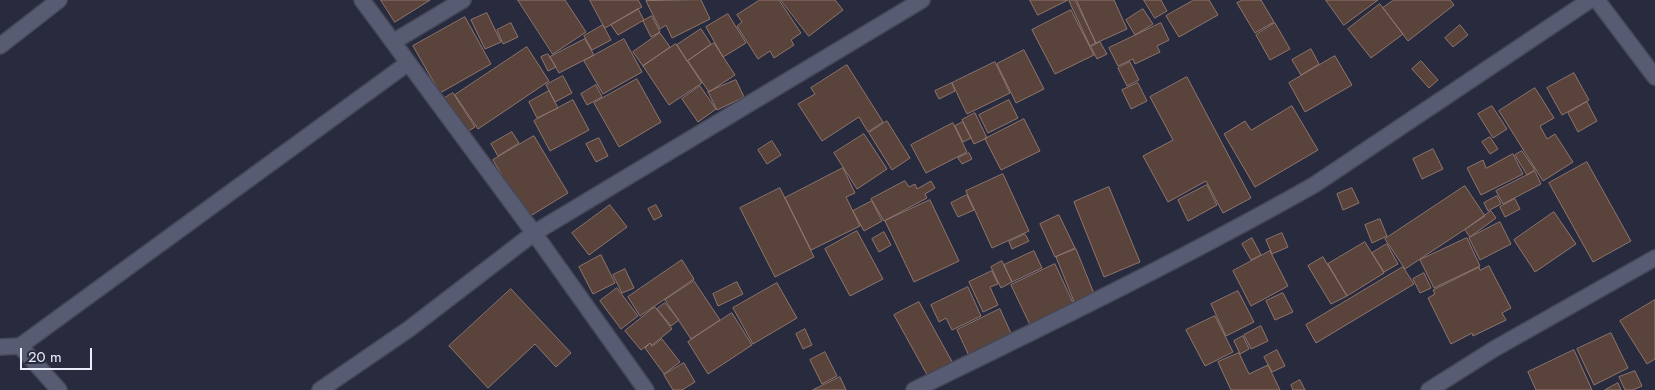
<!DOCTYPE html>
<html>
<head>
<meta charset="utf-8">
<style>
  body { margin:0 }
  #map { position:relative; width:1655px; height:390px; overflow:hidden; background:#282b3e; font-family:Jost,sans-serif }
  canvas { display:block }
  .scale { position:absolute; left:20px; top:348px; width:72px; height:22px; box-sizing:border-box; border:2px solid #eceefb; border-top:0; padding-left:6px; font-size:15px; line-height:18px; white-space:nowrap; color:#eceefb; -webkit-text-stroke:4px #282b3e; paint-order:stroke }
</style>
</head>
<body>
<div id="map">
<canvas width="1655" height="390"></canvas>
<div class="scale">20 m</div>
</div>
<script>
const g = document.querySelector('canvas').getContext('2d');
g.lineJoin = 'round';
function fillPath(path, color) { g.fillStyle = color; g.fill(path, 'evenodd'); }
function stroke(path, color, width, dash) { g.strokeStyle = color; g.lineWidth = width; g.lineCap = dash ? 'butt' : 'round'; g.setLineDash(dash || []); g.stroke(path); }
const building = new Path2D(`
  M381,0H430L395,22Z
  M518,0H565L586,32L553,54Z
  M590,0H638L642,7L605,28Z
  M701,0L710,19L672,38L666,25L660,29L646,1Z
  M760,0H779L801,33L791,40L794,45L774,58L770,51L758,59L737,26L742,22L737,15Z
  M781,0H835L843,10L809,36Z
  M1030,0H1068L1038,15Z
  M1071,0H1075L1096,43L1090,46L1069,1Z
  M1077,0H1114L1127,29L1096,43Z
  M1144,0H1161L1167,11L1155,18Z
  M1194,0H1209L1218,15L1179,37L1166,16Z
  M1243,0H1261L1274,22L1255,33L1237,3Z
  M1326,0H1378L1344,25Z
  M1394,0H1450L1454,5L1408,41L1383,8Z
  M1380,4L1403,34L1371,58L1348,29Z
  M638,9L644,20L618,35L611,25Z
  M1143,9L1153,24L1135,35L1126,20Z
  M1071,10L1094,55L1055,74L1032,30Z
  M487,13L501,42L485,49L471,20Z
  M728,14L746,43L723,57L706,27Z
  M652,16L660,32L651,37L643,21Z
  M465,17L491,64L440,93L413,46Z
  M511,23L518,37L503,44L497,30Z
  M1161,23L1169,40L1157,46L1160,52L1135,64L1133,59L1118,66L1109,48Z
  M1275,23L1290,49L1270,60L1256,35Z
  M603,25L611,40L592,50L584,36Z
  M1460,25L1468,35L1453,47L1445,38Z
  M701,29L711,44L687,61L677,45Z
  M660,33L670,47L643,66L633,52Z
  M585,39L594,55L559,73L550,57Z
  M624,39L642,72L603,94L584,61Z
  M1100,42L1107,54L1097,59L1091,47Z
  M714,43L735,75L709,92L688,61Z
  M676,44L702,83L669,105L643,66Z
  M527,47L549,81L478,129L455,95Z
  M1311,49L1319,64L1301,75L1292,60Z
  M1024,50L1044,89L1016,103L997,64Z
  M548,54L556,67L548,71L541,57Z
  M1335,56L1352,85L1305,112L1289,83Z
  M1421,61L1438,80L1429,88L1412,69Z
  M995,62L1010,93L967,114L952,83Z
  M1130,62L1139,80L1127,86L1118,68Z
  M847,65L883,122L868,132L859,117L822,141L798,104L815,94L811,88Z
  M1574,73L1589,100L1562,115L1547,88Z
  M563,76L572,93L555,102L546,85Z
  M1187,77L1251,198L1223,213L1206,181L1168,202L1143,156L1173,140L1150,97Z
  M637,79L661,122L619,147L594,103Z
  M736,80L744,97L717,110L708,92Z
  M952,83L955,91L939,99L935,91Z
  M1138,83L1147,101L1131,109L1122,90Z
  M596,85L602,97L587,105L581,94Z
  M700,86L716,109L698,122L682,99Z
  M1535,88L1554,118L1540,126L1547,139L1555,134L1573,162L1543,181L1499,111Z
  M549,91L558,108L537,118L529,102Z
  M453,93L475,127L460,136L438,102Z
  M573,100L589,130L550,151L534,121Z
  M1009,100L1018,118L988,133L979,115Z
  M1587,102L1597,121L1578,132L1568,113Z
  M1292,106L1318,150L1255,187L1224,134L1245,121L1251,130Z
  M1492,106L1507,129L1493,138L1478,114Z
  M975,113L987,138L974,144L962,120Z
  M1024,119L1040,151L1001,170L985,139Z
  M887,121L910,158L892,170L869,133Z
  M963,122L971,138L963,142L955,126Z
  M953,123L967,152L926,173L911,145Z
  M512,132L519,143L498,156L491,144Z
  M864,134L887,169L857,189L834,153Z
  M534,136L568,193L527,218L493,160Z
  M1490,137L1498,149L1490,154L1482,142Z
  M599,138L608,156L596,162L586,144Z
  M772,141L781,155L767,164L758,150Z
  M1433,149L1443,169L1422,179L1413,159Z
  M1522,151L1535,170L1527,175L1515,155Z
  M969,153L972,159L962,164L958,158Z
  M1513,154L1523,174L1481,195L1467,168L1483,160L1486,168Z
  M1587,162L1631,241L1593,262L1549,183Z
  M843,168L855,193L846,197L860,226L811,250L785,198Z
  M1535,171L1541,184L1503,204L1496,191Z
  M1003,174L1029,231L992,248L966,191Z
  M905,181L909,187L915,184L917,189L931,181L935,188L925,194L927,198L884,221L871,199Z
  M1207,185L1217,205L1188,221L1178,200Z
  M1465,186L1485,216L1405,269L1385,239Z
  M1109,187L1140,262L1104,277L1074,202Z
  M780,188L814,257L775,277L740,208Z
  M1352,188L1359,203L1343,210L1337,194Z
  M967,195L974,210L958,217L951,203Z
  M1497,196L1501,204L1488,211L1484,203Z
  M1515,199L1520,209L1505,217L1500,207Z
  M930,200L959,261L914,282L885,221Z
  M872,201L882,221L864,231L853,211Z
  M610,205L627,227L589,255L572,233Z
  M656,205L662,216L654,220L648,209Z
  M1491,211L1496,218L1470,237L1465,230Z
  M1554,212L1576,244L1535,272L1514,240Z
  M1059,215L1075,248L1055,257L1040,224Z
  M1380,219L1387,236L1372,243L1365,225Z
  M1500,222L1511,244L1480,260L1469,238Z
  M857,231L883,279L850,296L825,249Z
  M884,232L891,245L879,252L872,239Z
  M1282,233L1288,247L1272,254L1266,240Z
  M1025,234L1029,241L1012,249L1009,242Z
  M1252,238L1261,255L1251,260L1242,244Z
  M1467,238L1480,266L1434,288L1420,260Z
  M1365,242L1384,273L1347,296L1328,264Z
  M1387,244L1398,264L1384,272L1372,253Z
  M1076,249L1097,301L1077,309L1056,257Z
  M1034,251L1042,268L1012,282L1004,265Z
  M1270,251L1288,286L1251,306L1233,271Z
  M601,255L615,283L593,294L579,267Z
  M1323,257L1347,296L1331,304L1308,266Z
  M682,260L694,279L640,316L628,297Z
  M1002,261L1012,282L1001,288L991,267Z
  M1055,264L1075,307L1031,327L1011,285Z
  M1489,266L1511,308L1502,313L1506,320L1473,336L1472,333L1451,344L1428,298L1435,294L1433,290L1479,267L1480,270Z
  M1403,267L1414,284L1316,343L1306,325Z
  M625,269L634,288L622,293L613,275Z
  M992,271L998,284L990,287L998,305L983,312L969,282Z
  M1424,273L1431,288L1420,293L1413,279Z
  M694,281L720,320L691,339L665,300Z
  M737,282L743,294L718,306L713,294Z
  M777,283L797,318L753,344L733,308Z
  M968,287L981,316L952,330L946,318L939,322L931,305Z
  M617,288L638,316L621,329L600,301Z
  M511,289L571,353L556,367L535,344L488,388L449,346Z
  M1238,291L1254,322L1226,336L1211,304Z
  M1283,293L1293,312L1275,320L1266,301Z
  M1655,300V359L1647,364L1620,321Z
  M919,302L955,367L930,380L894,315Z
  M665,303L679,320L671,326L657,309Z
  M655,307L672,329L652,345L650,343L641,350L625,331Z
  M1000,309L1014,340L971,360L957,330Z
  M732,313L752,345L708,374L688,342Z
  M1215,316L1233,352L1205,366L1186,330Z
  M1261,326L1268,341L1251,349L1244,335Z
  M805,329L812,345L803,349L796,334Z
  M1611,333L1628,368L1594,385L1577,349Z
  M1243,336L1249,349L1240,354L1234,341Z
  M662,339L680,362L664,374L645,348L650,343L652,346Z
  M1277,350L1285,366L1272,372L1264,357Z
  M1574,350L1592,390H1536L1528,372Z
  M825,352L837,376L822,384L810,360Z
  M1239,353L1249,374L1268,365L1280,390H1231L1218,362Z
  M684,363L695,382L682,390H673L664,375Z
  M1635,371L1642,386L1633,390H1625L1619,377Z
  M840,377L846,390H813Z
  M1300,380L1305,390H1293L1291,385Z
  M1618,383L1621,390H1605Z`);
const minor = new Path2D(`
  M362,0L534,233L646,390
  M1597,0L1655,77
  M393,42L463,0
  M0,46L59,0
  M20,346L59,390
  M0,347L20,346L408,63
  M320,390L409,329L534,233L922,0
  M914,390C1049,324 1183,259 1314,185L1590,0
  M1429,390L1494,349L1655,258`);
fillPath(building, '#5a433b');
stroke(building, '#8f756d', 1);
stroke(minor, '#464858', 18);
stroke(minor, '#585c72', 15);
</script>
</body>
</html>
